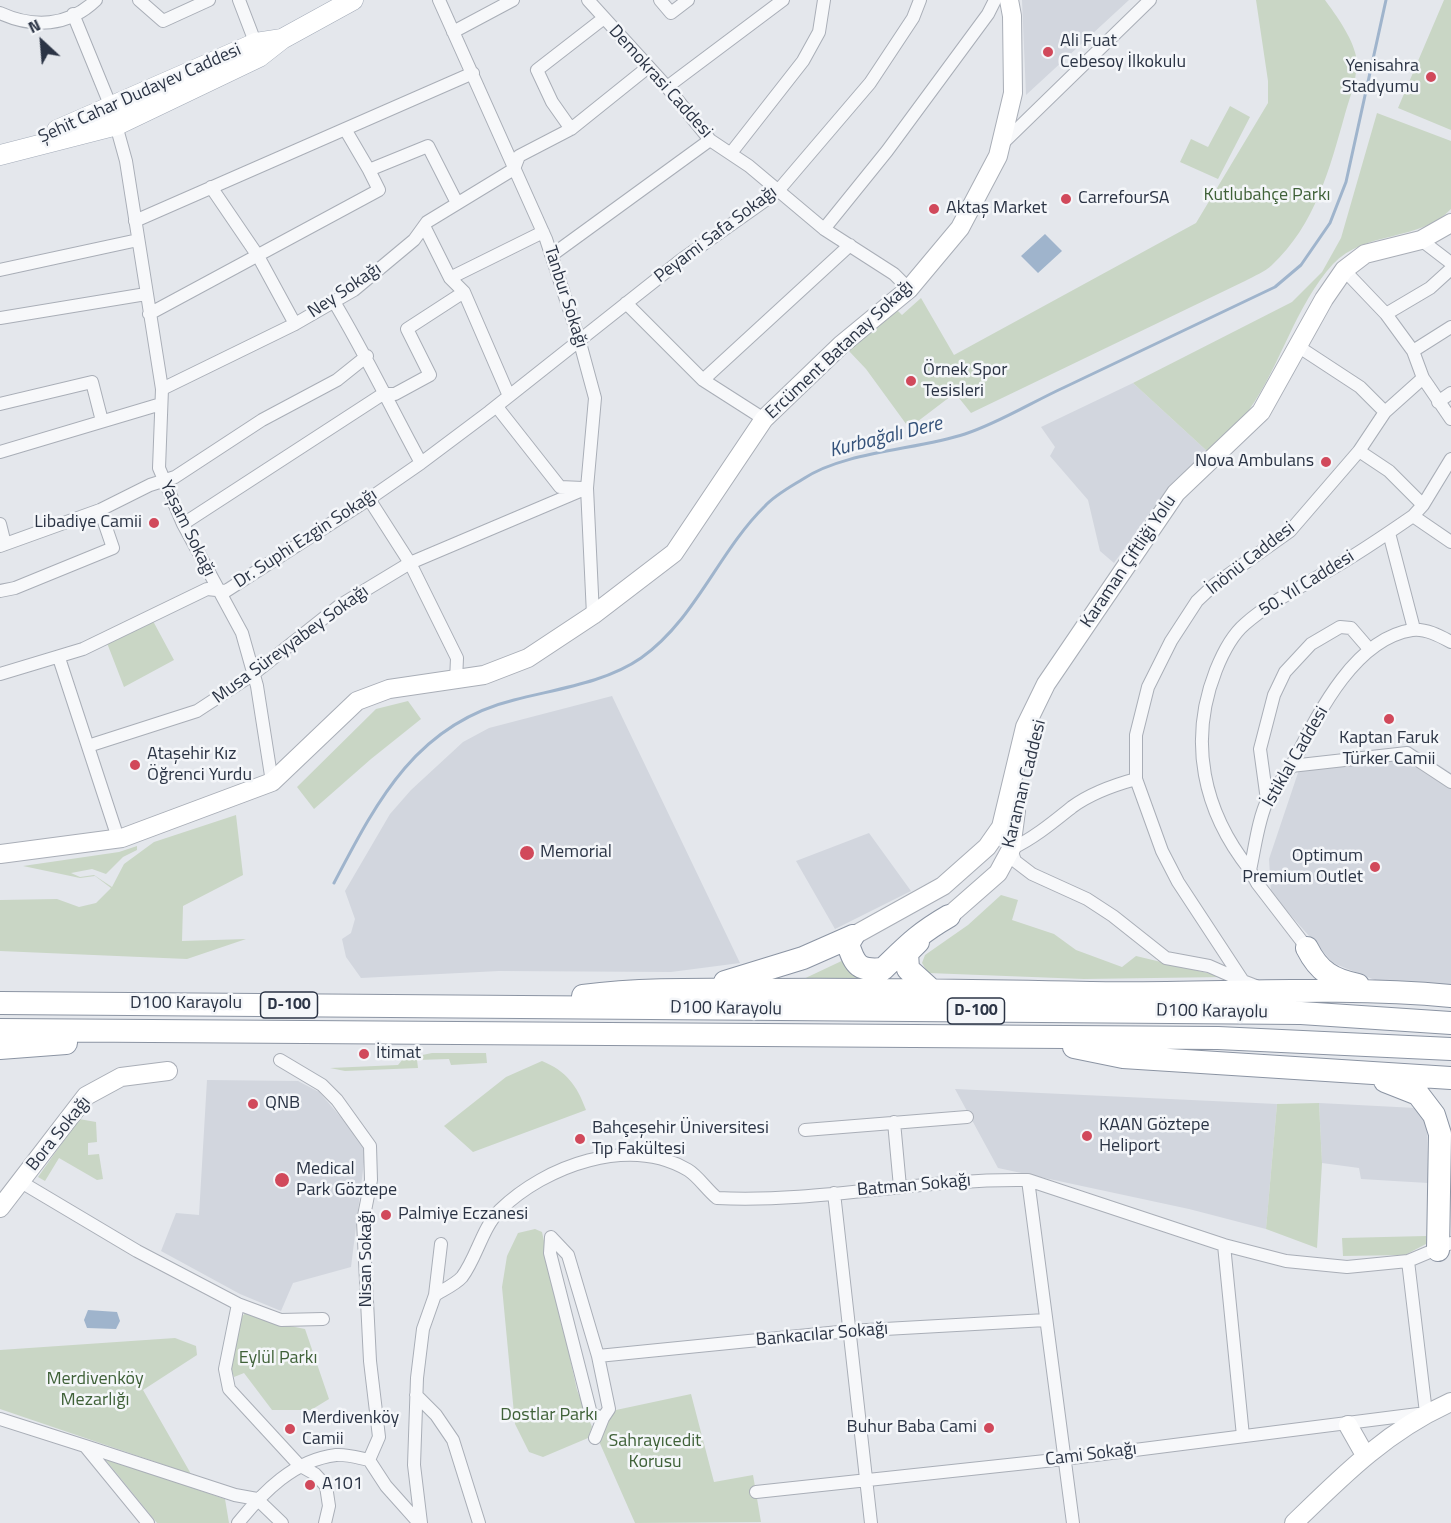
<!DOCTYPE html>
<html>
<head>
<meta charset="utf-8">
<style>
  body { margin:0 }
  #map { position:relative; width:1451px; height:1523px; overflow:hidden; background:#e4e7ec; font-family:"Titillium Web",sans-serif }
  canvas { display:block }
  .north { position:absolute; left:12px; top:12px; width:60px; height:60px; -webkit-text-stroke:4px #f4f6f9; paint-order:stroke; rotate:334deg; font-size:16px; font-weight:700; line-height:24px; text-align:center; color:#2b3445 }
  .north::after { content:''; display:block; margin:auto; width:21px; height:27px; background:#2b3445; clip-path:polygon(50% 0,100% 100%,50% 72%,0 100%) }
</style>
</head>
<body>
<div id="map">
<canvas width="1451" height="1523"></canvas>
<div class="north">N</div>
</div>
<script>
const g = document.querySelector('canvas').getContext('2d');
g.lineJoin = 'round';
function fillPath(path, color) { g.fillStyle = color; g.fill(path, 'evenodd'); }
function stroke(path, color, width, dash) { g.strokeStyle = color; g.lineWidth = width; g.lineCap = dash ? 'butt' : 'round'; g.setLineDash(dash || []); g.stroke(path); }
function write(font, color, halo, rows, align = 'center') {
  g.font = font + ' "Titillium Web",sans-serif'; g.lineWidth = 5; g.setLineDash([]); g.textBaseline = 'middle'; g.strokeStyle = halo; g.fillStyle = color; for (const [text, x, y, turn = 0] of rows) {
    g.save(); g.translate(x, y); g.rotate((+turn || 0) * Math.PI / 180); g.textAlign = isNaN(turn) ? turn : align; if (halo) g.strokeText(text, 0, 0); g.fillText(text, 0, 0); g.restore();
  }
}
const built = new Path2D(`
  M1022,0H1129L1026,95Z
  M1133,383L1207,451L1170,485L1114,563L1100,551L1088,500L1050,456L1055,447L1041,427Z
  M612,696L740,963L671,972L499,971L361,978L346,957L342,939L351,933L355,919L345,891L390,814L411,790L463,742L489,728Z
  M1410,746L1451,773V989L1382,983L1333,963L1271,893L1269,859L1303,758Z
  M869,833L911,891L835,929L796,861Z
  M207,1080L298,1081L319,1092L366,1146L351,1267L293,1283L281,1311L240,1294L161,1251L176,1213L199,1215Z
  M955,1089L1277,1104L1266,1229L1189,1209L998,1168Z
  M1319,1103L1416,1108L1427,1126L1428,1183L1361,1179L1359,1168L1322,1163Z`);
const green = new Path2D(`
  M1256,0H1325C1336,15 1352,37 1356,56C1359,75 1350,96 1345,114C1330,168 1315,225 1272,265C1265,272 1254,276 1245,281L971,413L955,393L909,428L866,369L848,350L896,309L902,315L921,298L954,355L1196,223L1268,103V81Z
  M1444,0H1451V130L1398,108Z
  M1230,106L1250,117L1218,179L1180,162L1191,139L1208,147Z
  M1377,113L1451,141V209C1420,242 1365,230 1333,264C1295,306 1281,365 1249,410C1238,427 1222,439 1207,451L1133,383L1292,302L1322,272L1341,238Z
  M153,621L174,660L124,687L107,643Z
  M408,701L421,719L371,759L314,809L297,787L376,709Z
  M236,815L243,875L183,906L182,941L246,939L187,959L0,951V900L57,899L79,907L96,903L111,888L95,876L80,878L23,866L119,852L137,846V850L123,857L106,874L92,869L71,873L80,877L94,875L112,887L124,864L154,842Z
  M1001,895L1018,900L1012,920L1054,934L1076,950L1122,967L1136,956L1224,977L1084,979L928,973L922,963L925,955L968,925Z
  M850,957L863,980L795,983Z
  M432,1053H486L487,1063L451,1065L449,1059L417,1060L418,1068L345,1071L330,1068L398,1065L403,1059Z
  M542,1061C566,1071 577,1085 586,1110L473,1152L444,1126L506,1077Z
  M1319,1103L1322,1163L1317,1248L1266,1229L1277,1104Z
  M79,1119L96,1122L97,1142L88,1143V1155L99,1154L103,1179L97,1180L59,1158L45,1181L38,1177Z
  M535,1229L542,1232L577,1390L592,1427L588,1438L543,1457L529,1452L515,1424L502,1287L507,1256L518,1233Z
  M1426,1236V1244L1405,1255L1343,1256L1342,1238Z
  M246,1312L280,1324L305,1329L329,1399L311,1410H272L244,1373L234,1377L229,1363L240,1319Z
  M175,1338L196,1346L197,1355L143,1390L191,1474L0,1409V1350Z
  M691,1394L714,1482L753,1475L761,1522L635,1523L598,1439L610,1416L616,1410Z
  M104,1458L225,1499L229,1523H157Z`);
const water = new Path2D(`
  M1045,234L1062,251L1038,273L1021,256Z
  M88,1310L117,1312L120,1321L116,1329L87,1328L84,1320Z`);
const stream = new Path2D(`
  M334,883C377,801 416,724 514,700C556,689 605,683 641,658C696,619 718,552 765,506C775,495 790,487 803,479C845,451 917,450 965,434C999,423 1032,402 1065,387C1135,354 1205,320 1275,287L1301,265L1330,223L1346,182L1386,0`);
const street = new Path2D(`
  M139,0L163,21L209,0
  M239,0L257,47
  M439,0L546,239L579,339L595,398L587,488L593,615
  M588,0L667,87L710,140L749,166L824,229L894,274L909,289
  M660,0L671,13L688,0
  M0,13C33,28 68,27 96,0
  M73,14L111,107L126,161L162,389L159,468L183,524L242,633L257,686L272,782
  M453,32L513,0
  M667,87L783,0
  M345,129L369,170L428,146L457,203
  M571,129L552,102L537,70L604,18
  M1002,144L1150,0
  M731,153L803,61L819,32L824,0
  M211,187L258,256L295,324
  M135,221L473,73
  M424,226L450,278L464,292L509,396
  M824,229L887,151L988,14L995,0
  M1421,240L1451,263
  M552,255L710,140
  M0,270L138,240
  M1344,270L1386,314L1413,351L1423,378L1451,419
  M450,278L543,232
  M333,300C365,353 391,408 421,463
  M626,303L703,380L764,419
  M149,314L379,190L369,170
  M1386,314L1430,288L1451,269
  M0,318L146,294
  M1299,347L1360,387L1385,412
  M1413,351L1451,327
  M703,380L850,245
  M162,389L295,324L354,290L414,240L427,222L514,169L519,156L571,129L647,68
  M1438,402L1451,393
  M0,404L92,382L102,421
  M497,407L560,487L583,488
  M1359,451L1389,471L1423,505
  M0,452L161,404
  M369,499L410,563L457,658L456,681
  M1413,516L1451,542
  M0,524L5,544
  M183,524L383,394H395L430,375L407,329L464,292
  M1389,533L1414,629
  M0,546L100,510L150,485L175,477L262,420L337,380L367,356
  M0,591L15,588L113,548L100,510
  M59,658L118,838
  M0,674L83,649L207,589L226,591L369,499L421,463L489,412L681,260L777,192L870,83L913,18L920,0
  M88,746L197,711L252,675L339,606L410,563L587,488
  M1291,766L1407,753L1451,782
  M1136,779C1114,785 1091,793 1072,807C1052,823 1034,838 1011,849L1015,861L1032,874L1087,899L1113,916L1166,958L1209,966L1243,981
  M1267,800L1260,749L1274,695L1285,672L1311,644L1340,627L1351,628L1370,650
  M1250,870C1203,811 1188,741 1216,670C1222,655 1232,635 1245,624C1271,601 1303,586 1333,568C1361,552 1387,534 1413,516L1423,505L1451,459
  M1307,948L1257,883L1250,870C1255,848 1258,819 1268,799C1275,787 1285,777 1292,765C1316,718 1353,639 1412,630C1425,628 1440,636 1451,642
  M1256,986L1243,981L1178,882L1162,851L1136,779V735L1148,687L1171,641L1197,601L1214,585L1290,531L1359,451L1385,412L1423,378
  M280,1060L322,1085L337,1100L370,1146L371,1180L363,1221L370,1361L379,1437L369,1460
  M894,1122L900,1187
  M805,1130L967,1117
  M1028,1180L1073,1523
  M21,1182L137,1251L238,1304L281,1320L323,1319
  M834,1193L871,1523
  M1224,1245L1243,1436
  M435,1295C443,1290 456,1284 462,1277C477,1257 482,1228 500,1210C545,1166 629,1135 688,1170C698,1176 707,1190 717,1198C821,1203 924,1178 1028,1180L1224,1245L1286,1261L1347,1267L1408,1261L1451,1243
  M238,1304L225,1369L229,1389L299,1465L315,1474L326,1486L329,1506L325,1523
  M598,1356L609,1409L603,1418L591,1414L550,1253L551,1237L568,1255L598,1356L849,1331L1046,1320
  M416,1395L436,1415L453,1440L479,1523
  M0,1419L85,1446L148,1523
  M595,1438L603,1418
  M85,1446L235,1495L257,1499L282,1523
  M756,1492L1064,1459L1426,1413L1408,1261
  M238,1523C263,1492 294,1460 336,1455C347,1454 359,1458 369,1460L386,1486L419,1523
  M421,1523L414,1465L417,1378L423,1329L435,1295L441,1244`);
const secondary = new Path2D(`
  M0,854L122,838L272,782L357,701L389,689L484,675L528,658L593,615L674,553L764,419L841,345L909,289L960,228L998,156L1013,93L1012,16L1009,0
  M949,916L998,873L1011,849L1016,811
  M853,936L943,886L987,847L1001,827L1025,727L1046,684L1176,493L1261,412L1324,299L1344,270L1365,254L1421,240L1451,223
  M0,1208L86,1096L121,1077L168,1071
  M1348,1425L1365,1455
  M1294,1523C1343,1475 1388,1430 1451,1402`);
const primary = new Path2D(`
  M57,130L256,43L282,39
  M0,155L117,125L259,57L282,39L353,0`);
const highway = new Path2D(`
  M853,936L848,944C855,966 859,971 883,969C908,945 918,934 949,916
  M918,942L907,953L908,969L930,989
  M1307,948C1319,972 1333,980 1358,985
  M725,982L803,958L853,936
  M583,996C645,988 708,990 769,990C877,989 984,991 1092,993C1211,995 1332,985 1451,996
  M0,1003L1301,1013L1451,1023
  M0,1030L1218,1038L1451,1049
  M1074,1047L1123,1057L1451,1078
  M0,1048L66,1043
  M1385,1081L1418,1094L1434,1115L1440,1134L1438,1250`);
const markers = [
  [1048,52,6,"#d1495b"],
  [1431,77,6,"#d1495b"],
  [1066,199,6,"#d1495b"],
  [934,209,6,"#d1495b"],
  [911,381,6,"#d1495b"],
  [1326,462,6,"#d1495b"],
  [154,523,6,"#d1495b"],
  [1389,719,6,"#d1495b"],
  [135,765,6,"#d1495b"],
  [527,853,8,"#d1495b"],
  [1375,867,6,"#d1495b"],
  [364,1054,6,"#d1495b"],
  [253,1104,6,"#d1495b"],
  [1087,1136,6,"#d1495b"],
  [580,1139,6,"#d1495b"],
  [282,1180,8,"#d1495b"],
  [386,1215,6,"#d1495b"],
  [989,1428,6,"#d1495b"],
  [290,1429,6,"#d1495b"],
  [310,1485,6,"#d1495b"]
];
const shields = [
  [289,1005,57],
  [976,1011,57]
];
const shieldNames = [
  ["D-100",289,1005],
  ["D-100",976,1011]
];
const poiNames = [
  ["Ali Fuat",1060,42],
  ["Cebesoy İlkokulu",1060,63],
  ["Yenisahra",1419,67,"right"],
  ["Stadyumu",1419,88,"right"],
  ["CarrefourSA",1078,199],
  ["Aktaş Market",946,209],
  ["Örnek Spor",923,371],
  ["Tesisleri",923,392],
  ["Nova Ambulans",1314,462,"right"],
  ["Libadiye Camii",142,523,"right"],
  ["Kaptan Faruk",1389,739,"center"],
  ["Türker Camii",1389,760,"center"],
  ["Ataşehir Kız",147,755],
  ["Öğrenci Yurdu",147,776],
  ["Memorial",540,853],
  ["Optimum",1363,857,"right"],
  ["Premium Outlet",1363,878,"right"],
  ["İtimat",376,1054],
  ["QNB",265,1104],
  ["KAAN Göztepe",1099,1126],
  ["Heliport",1099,1147],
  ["Bahçeşehir Üniversitesi",592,1129],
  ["Tıp Fakültesi",592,1150],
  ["Medical",296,1170],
  ["Park Göztepe",296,1191],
  ["Palmiye Eczanesi",398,1215],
  ["Merdivenköy",302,1419],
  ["Camii",302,1440],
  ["Buhur Baba Cami",977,1428,"right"],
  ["A101",322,1485]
];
const streetNames = [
  ["Demokrasi Caddesi",660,82,48],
  ["Şehit Cahar Dudayev Caddesi",140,94,-24],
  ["Peyami Safa Sokağı",716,235,-37],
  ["Ney Sokağı",345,291,-34],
  ["Tanbur Sokağı",565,297,72],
  ["Ercüment Batanay Sokağı",840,350,-43],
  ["Yaşam Sokağı",187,529,64],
  ["Dr. Suphi Ezgin Sokağı",306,539,-33],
  ["İnönü Caddesi",1251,559,-38],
  ["Karaman Çiftliği Yolu",1129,562,-56],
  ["50. Yıl Caddesi",1307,584,-32],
  ["Musa Süreyyabey Sokağı",291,645,-36],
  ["İstiklal Caddesi",1296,757,-60],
  ["Karaman Caddesi",1025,784,-76],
  ["D100 Karayolu",186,1004],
  ["D100 Karayolu",726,1009,1],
  ["D100 Karayolu",1212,1012,1],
  ["Bora Sokağı",59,1134,-51],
  ["Batman Sokağı",914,1186,-5],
  ["Nisan Sokağı",367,1259,-90],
  ["Bankacılar Sokağı",822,1335,-5],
  ["Cami Sokağı",1091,1455,-7]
];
const parkNames = [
  ["Kutlubahçe Parkı",1267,196],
  ["Eylül Parkı",278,1359],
  ["Merdivenköy",95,1380],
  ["Mezarlığı",95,1401],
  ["Dostlar Parkı",549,1416],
  ["Sahrayıcedit",655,1442],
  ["Korusu",655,1463]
];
const waterNames = [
  ["Kurbağalı Dere",886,438,-14]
];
fillPath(built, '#d2d6de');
fillPath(green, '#c9d6c5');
fillPath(water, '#9fb4cc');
stroke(stream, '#9fb4cc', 3);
stroke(street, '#a9aeb7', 14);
stroke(secondary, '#a9aeb7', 20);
stroke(primary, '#a3abb8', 21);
stroke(highway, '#8b94a3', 24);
stroke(street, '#f7f8fa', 12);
stroke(secondary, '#fff', 18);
stroke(primary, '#fff', 20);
stroke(highway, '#fff', 22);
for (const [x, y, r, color] of markers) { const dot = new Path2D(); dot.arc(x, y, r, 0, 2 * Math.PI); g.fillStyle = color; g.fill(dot); stroke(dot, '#f4f6f9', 2); }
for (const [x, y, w] of shields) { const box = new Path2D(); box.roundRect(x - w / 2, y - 13, w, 26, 4.5); g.fillStyle = '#f4f6f9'; g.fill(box); stroke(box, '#2b3445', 1.5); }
write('bold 16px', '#2b3445', null, shieldNames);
write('18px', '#2b3445', '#f4f6f9', poiNames, 'left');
write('18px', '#2b3445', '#f4f6f9', streetNames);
write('18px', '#3f6138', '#f4f6f9', parkNames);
write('italic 20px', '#34527a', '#f4f6f9', waterNames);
</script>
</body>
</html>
